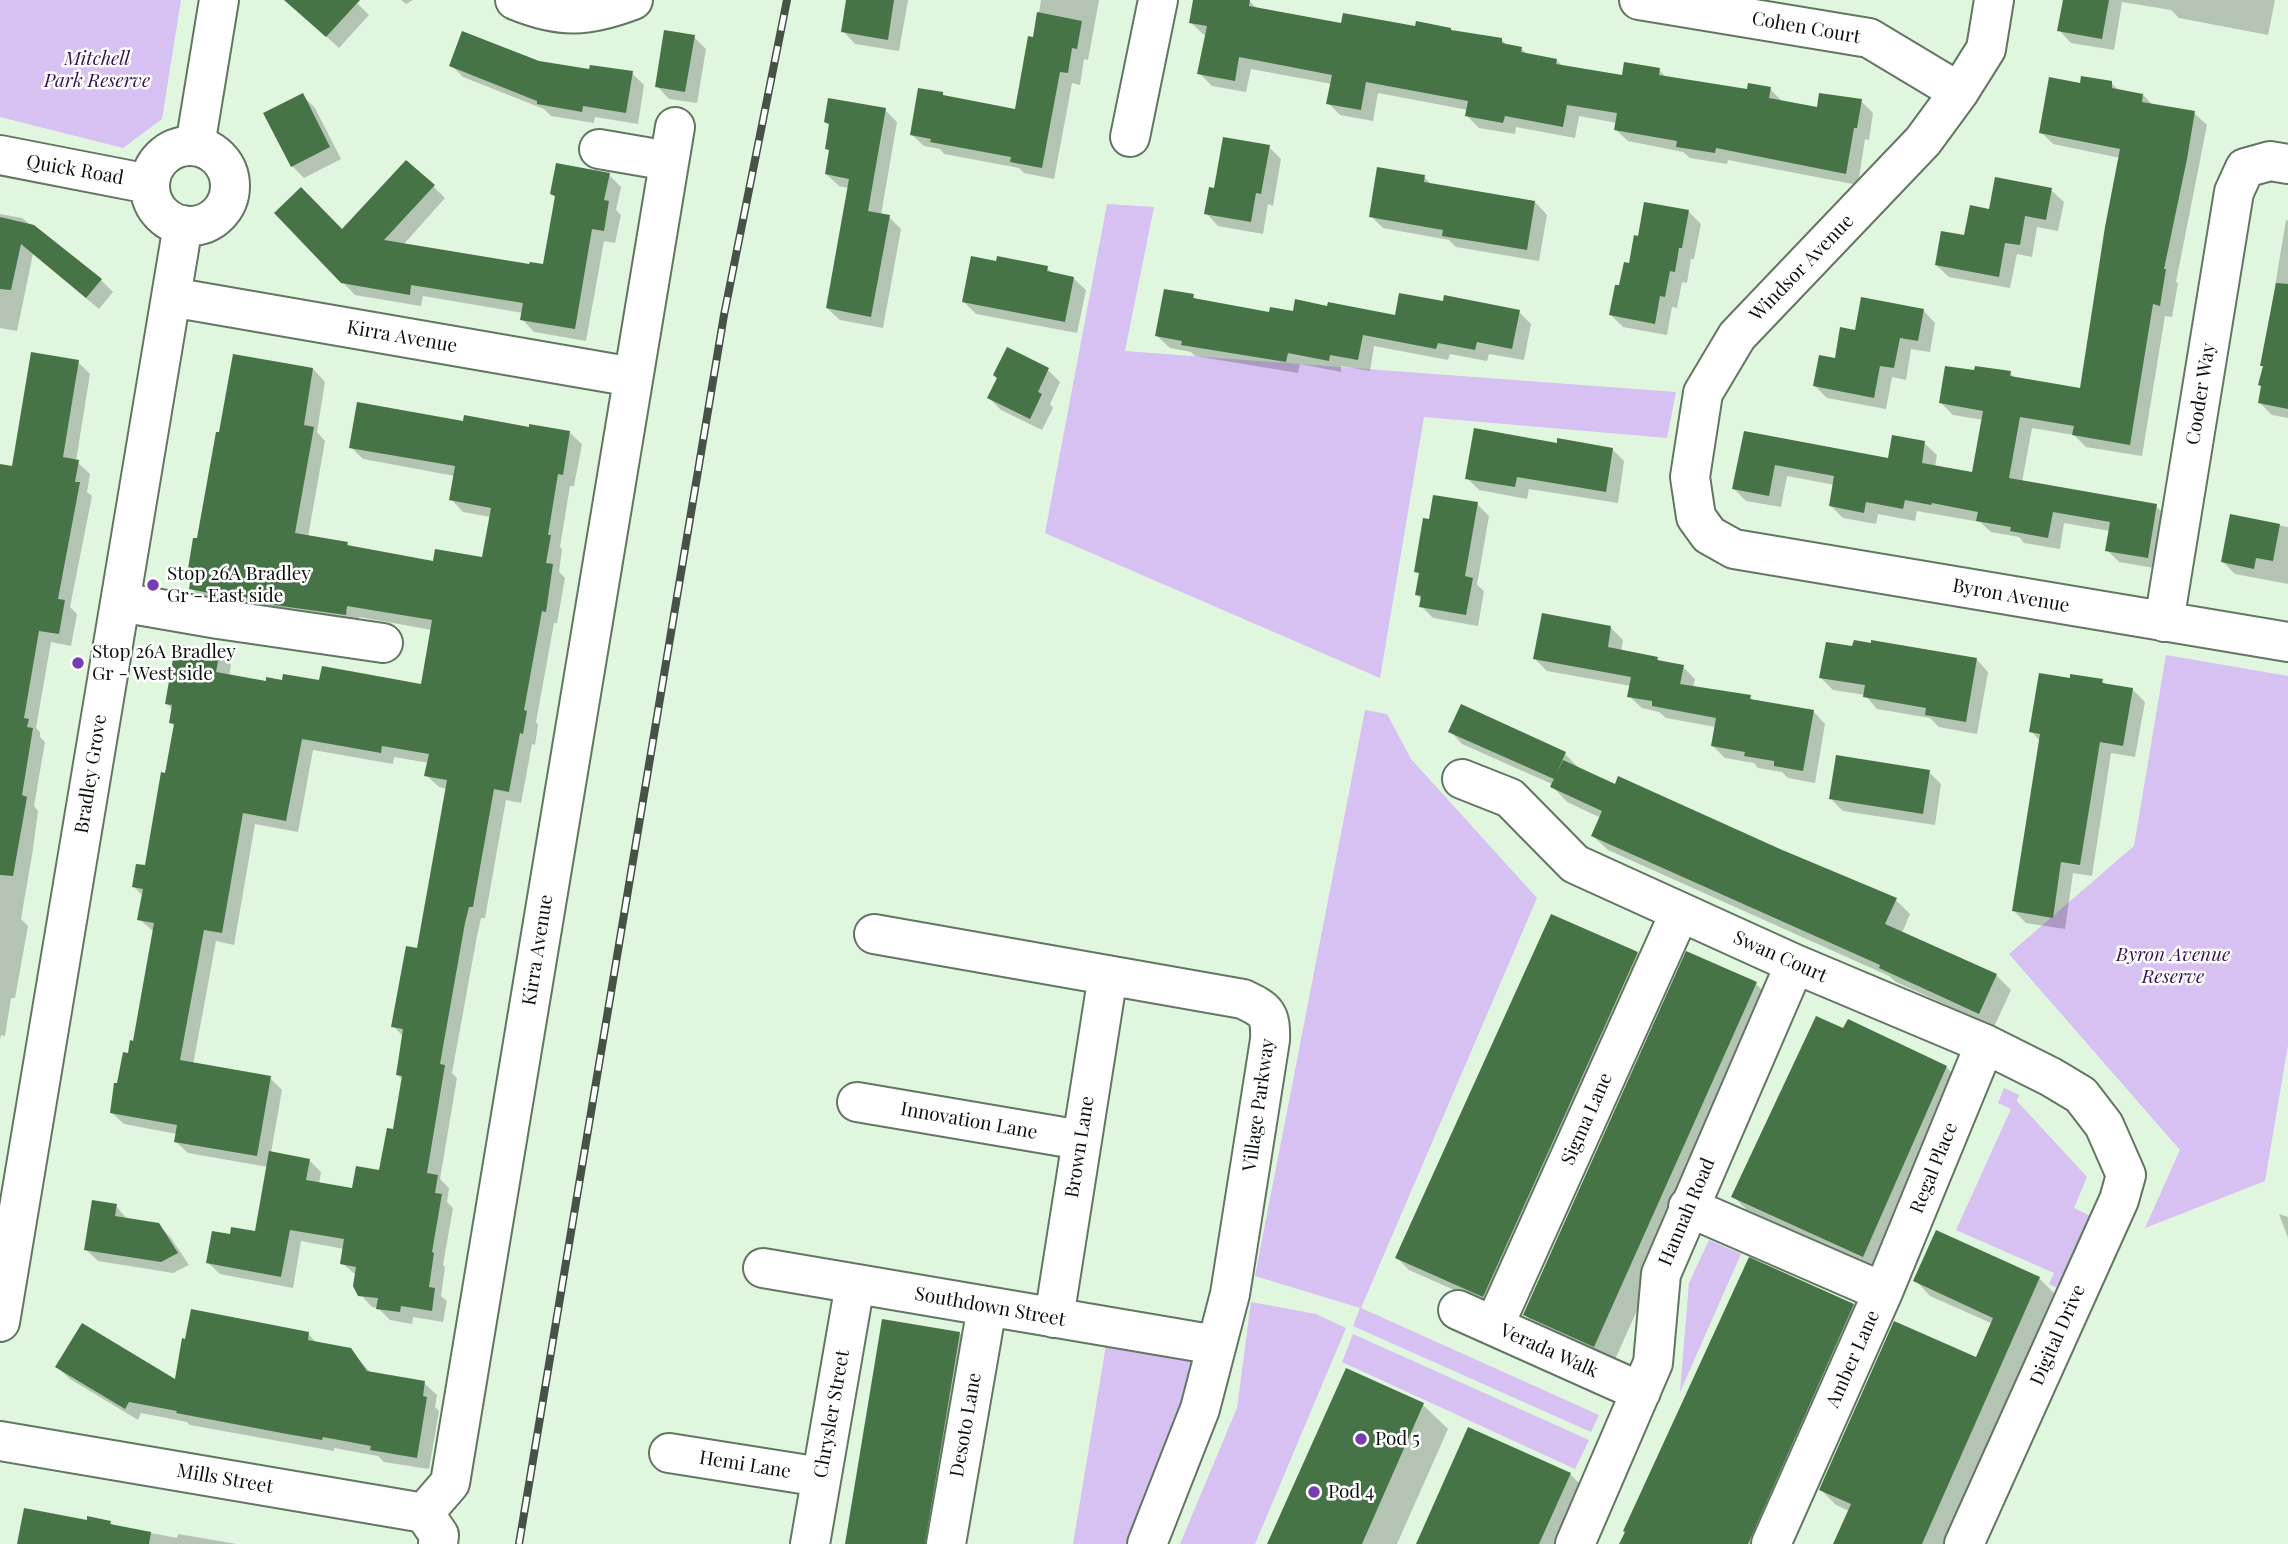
<!DOCTYPE html>
<html>
<head>
<meta charset="utf-8">
<style>
  body { margin:0 }
  canvas { display:block; background:#e0f6df }
</style>
</head>
<body>
<canvas width="2288" height="1544"></canvas>
<script>
const g = document.querySelector('canvas').getContext('2d');
g.lineJoin = 'round';
function fillPath(path, color) { g.fillStyle = color; g.fill(path, 'evenodd'); }
function stroke(path, color, width, dash) { g.strokeStyle = color; g.lineWidth = width; g.lineCap = dash ? 'butt' : 'round'; g.setLineDash(dash || []); g.stroke(path); }
function write(font, color, halo, rows, align = 'center') {
  g.font = font + ' "Playfair Display",serif'; g.lineWidth = 5; g.setLineDash([]); g.textBaseline = 'middle'; g.strokeStyle = halo; g.fillStyle = color; for (const [text, x, y, turn = 0] of rows) {
    g.save(); g.translate(x, y); g.rotate((+turn || 0) * Math.PI / 180); g.textAlign = isNaN(turn) ? turn : align; if (halo) g.strokeText(text, 0, 0); g.fillText(text, 0, 0); g.restore();
  }
}
const green = new Path2D(`
  M0,0H181L162,119L123,148L0,117Z
  M1107,204L1154,207L1125,351L1676,392L1667,438L1424,417L1380,678L1045,533Z
  M2166,655L2288,676V1045L2265,1181L2145,1228L2180,1150L2009,954L2134,846Z
  M1365,710L1387,714L1411,759L1537,898L1361,1308L1599,1415L1591,1432L1353,1326L1360,1308L1255,1276Z
  M2004,1088L2019,1095L2017,1101L2087,1177L2074,1208L2095,1218L2061,1290L2049,1284L2054,1273L1956,1230L2011,1109L1998,1103Z
  M1709,1240L1741,1254L1680,1392L1689,1283Z
  M1251,1302L1316,1314L1346,1328L1255,1544H1180L1237,1408Z
  M1353,1334L1589,1440L1575,1469L1342,1362Z
  M1107,1339L1194,1360L1203,1377L1134,1544H1073Z`);
const shadow = new Path2D(`
  M286,0H354L369,15L339,48Z
  M401,0H413L406,4Z
  M848,0H908L899,51L855,44L843,31Z
  M1041,0H1099L1088,60L1084,59L1080,85L1072,83L1054,179L1024,173L1019,168L944,154L940,149L924,146L911,134L942,94L946,98L1016,111L1035,39Z
  M1195,0H1245L1249,1L1258,9L1343,25L1416,28L1502,40L1508,46L1521,48L1528,55L1556,60L1563,66L1623,77L1659,70L1667,78L1749,91L1770,89L1783,102L1818,109L1861,101L1873,113L1869,140L1865,139L1858,185L1728,160L1727,164L1690,158L1683,152L1628,141L1615,129L1617,123L1579,116L1575,138L1516,127L1515,134L1479,128L1467,116L1468,110L1378,93L1373,121L1340,115L1328,103L1332,84L1251,69L1246,92L1212,86L1199,73L1207,35L1203,34L1190,22Z
  M2064,0H2275L2268,35L2179,18L2171,10L2122,2L2114,50L2071,43L2059,30Z
  M694,37L706,49L697,103L669,99L657,86Z
  M538,63L591,71L632,73L644,85L638,124L595,117L594,123L551,116L544,109L463,77L451,65Z
  M2111,83L2120,91L2143,95L2153,105L2194,113L2207,125L2176,282L2178,283L2172,317L2165,316L2142,456L2086,447L2074,435L2032,428L2022,482L2156,506L2168,518L2160,569L2119,562L2107,550L2110,531L2064,523L2060,549L2024,543L2019,537L1991,532L1980,522L1917,511L1915,521L1878,514L1876,524L1843,518L1831,506L1835,485L1787,476L1781,507L1746,501L1734,489L1745,433L1889,460L1924,443L1937,455L1935,467L1973,474L1983,420L1953,415L1941,403L1975,372L2010,373L2016,379L2081,390L2120,158L2053,144L2041,132L2082,85Z
  M302,95L315,108L341,159L304,178L292,166Z
  M885,110L897,122L881,215L889,217L901,229L883,328L840,320L827,308L849,188L839,186L826,174L830,152L827,149L831,127L826,122Z
  M1269,147L1281,159L1273,206L1268,204L1263,234L1218,226L1206,213Z
  M609,175L621,187L616,210L621,215L615,243L604,241L586,341L534,332L522,319L523,313L423,296L421,306L355,295L276,213L343,232L433,186L445,198L403,245L531,266H544L556,198L552,194Z
  M1424,177L1432,185L1535,202L1547,215L1539,261L1456,247L1449,240L1383,228L1371,216Z
  M2051,190L2064,202L2058,231L2037,227L2032,257L2017,254L2010,288L1949,277L1936,265L1991,211Z
  M1689,212L1701,224L1694,259H1691L1687,283L1682,282L1677,308L1672,307L1667,335L1623,327L1611,315L1631,265Z
  M0,214L22,218L101,280L113,292L99,309L33,254L17,331L0,328Z
  M2286,220L2288,221V418L2272,415L2260,403L2264,367L2262,365Z
  M1047,268L1053,274L1073,278L1086,290L1077,333L976,314L964,302Z
  M1193,296L1197,300L1270,314L1396,317L1519,312L1531,324L1524,360L1489,354L1487,361L1450,354L1448,360L1374,346L1370,371L1341,366V372L1300,364L1298,373L1195,356L1191,352L1170,348L1157,336Z
  M1923,310L1935,323L1930,352L1911,349L1906,380L1892,377L1886,409L1827,398L1815,386L1857,332Z
  M1007,350L1048,370L1060,382L1050,404L1053,408L1042,430L1001,410L989,398L999,378Z
  M78,362L90,374L76,461L90,474L87,492L92,496L70,607L77,614L71,646L51,642L36,728L40,732V737L45,742L34,806L38,811L33,849L21,919L28,926L15,998H11L5,1036L1,1035L0,1040V480L14,468Z
  M313,369L325,382L317,432L325,441L308,537L347,543L351,548L434,563L484,559L491,517L463,512L451,499L455,476L363,459L351,447L465,423L569,432L582,444L574,486H570L560,547L562,549L559,572L565,578L557,623H554L536,722L538,725L535,745L532,744L521,803L506,800L485,918H481L477,936L452,1073L457,1078L440,1179L449,1188L447,1202L453,1208L443,1265L445,1267L441,1296L447,1301L443,1322L413,1317L412,1324L390,1320L378,1308L372,1307L360,1294L357,1276L342,1263L344,1249L301,1241L293,1288L220,1274L207,1262L231,1236L256,1233L268,1167L188,1153L175,1141L177,1134L124,1124L111,1112L134,1043L154,932L139,919L143,896L133,886L146,867L167,775L175,727L171,722L173,710L167,704L181,656L219,653L231,665L229,676L267,684L284,682L423,686L432,630L359,617L358,627L203,600L191,588L192,578L189,574L198,540ZM313,750L393,764L394,757L429,763L426,775L439,787L447,789L418,950L393,1026L404,1037L398,1075L403,1080L394,1131L380,1172L353,1190L319,1184L321,1172L309,1160L271,1153L282,1090L270,1078L193,1065L216,941L234,945L255,824L298,832Z
  M1558,445L1612,449L1624,461L1618,503L1529,489L1527,499L1479,490L1467,478Z
  M1477,504L1489,516L1477,585L1484,591L1478,626L1433,618L1421,606L1422,600L1417,595L1421,576L1416,571L1430,521Z
  M2232,516L2288,527V584L2235,574L2223,562Z
  M1611,628L1623,640L1621,652L1657,658L1662,663L1683,667L1695,679L1693,688L1750,697L1754,701L1813,711L1825,724L1815,783L1788,778L1782,772L1758,768L1754,763L1725,758L1713,746L1716,727L1666,718L1659,712L1642,708L1629,696L1631,686L1547,671L1535,659Z
  M1976,659L1988,672L1977,734L1939,727L1930,718L1877,709L1865,695L1833,690L1821,678Z
  M2071,680L2102,681L2107,685L2133,690L2145,702L2135,757L2111,753L2092,876L2073,873L2065,929L2026,923L2014,911L2040,741L2031,731Z
  M1450,731L1565,754L1577,766L1576,768L1896,900L1910,914L1902,933L1996,975L2011,990L1994,1027L1896,982L1889,976L1608,850L1593,836L1601,818L1567,802L1553,787L1554,785L1462,744Z
  M1929,772L1941,784L1935,825L1843,811L1831,799Z
  M1637,953L1649,966L1495,1308L1409,1270L1397,1258Z
  M1756,984L1775,1002L1613,1364L1544,1333L1525,1315Z
  M1946,1067L1960,1081L1876,1269L1747,1210L1734,1197Z
  M116,1206L128,1220L159,1225L171,1238L189,1265L173,1273L98,1261L85,1249Z
  M2279,1214L2288,1217V1238Z
  M2039,1278L2054,1293L1943,1544H1834L1849,1511L1836,1505L1821,1490L1977,1359L1993,1324L1930,1296L1915,1280Z
  M1853,1305L1868,1320L1770,1544H1621Z
  M308,1334L318,1344L350,1350L371,1373L424,1383L437,1395L435,1407L439,1411L429,1469L384,1462L378,1456L334,1448V1451L190,1425L187,1422L141,1413L138,1420L70,1379L57,1367L176,1381Z
  M960,1334L976,1350L943,1544H847Z
  M1347,1371L1423,1405L1448,1429L1397,1544H1269Z
  M1570,1474L1587,1491L1564,1544H1417Z
  M88,1522H110L114,1526L177,1538L178,1534L237,1544H19Z`);
const building = new Path2D(`
  M284,0H360L326,37Z
  M846,0H894L888,40L841,32Z
  M1193,0H1250L1249,6L1341,23L1343,13L1415,26L1416,21L1451,28V30L1502,38V43L1522,47L1521,52L1557,59L1556,64L1622,75L1624,62L1660,68L1659,75L1747,89L1748,83L1771,87L1769,98L1817,107L1819,93L1862,99L1857,128H1854L1846,174L1716,148L1715,153L1676,147L1677,141L1614,130L1617,113L1567,105L1563,127L1505,116L1503,123L1465,116L1468,101L1366,82L1361,110L1326,104L1332,75L1239,57L1235,81L1197,74L1207,26L1189,23Z
  M2063,0H2109L2102,39L2057,31Z
  M1037,12L1082,21L1077,49L1072,48L1068,73L1060,72L1042,168L1010,162L1011,157L930,142L931,139L910,135L918,88L943,92V95L1015,109L1028,36L1033,37Z
  M664,30L695,35L685,92L655,87Z
  M462,31L539,61L589,69L590,65L633,71L626,113L583,106L582,112L537,104V101L449,66Z
  M2081,76L2112,81V88L2143,94L2142,102L2195,111L2187,159L2164,269H2166L2160,306L2153,304L2130,445L2072,435L2074,426L2020,417L2009,478L2157,504L2148,558L2105,551L2110,522L2053,512L2048,538L2010,531L2011,527L1976,521L1978,512L1932,503L1931,505L1905,500L1903,509L1866,502L1864,513L1829,506L1834,476L1775,465L1769,496L1732,489L1744,431L1888,458L1892,435L1925,441L1922,463L1972,472L1983,411L1939,403L1945,366L1974,370L1975,366L2011,371L2010,376L2080,388L2105,227L2120,149L2039,133L2049,77L2080,83Z
  M303,93L330,147L291,167L263,113Z
  M828,98L886,108L868,211L890,215L871,317L826,308L849,179L825,174L829,150L825,149L829,124L824,122Z
  M1223,137L1270,145L1261,194L1256,193L1251,222L1204,214L1209,187L1214,188Z
  M406,160L435,185L384,240L529,264L530,262L543,264L555,196L550,194L556,163L610,173L604,200L609,201L604,231L592,229L575,329L520,320L523,303L411,285L410,295L341,283L274,213L301,187L342,229Z
  M1377,167L1425,175L1424,182L1535,201L1527,250L1442,236L1443,230L1369,217Z
  M1995,177L2052,188L2046,220L2025,216L2020,245L2005,243L1999,277L1935,265L1941,231L1964,235L1970,205L1989,209Z
  M1644,202L1689,210L1682,248H1679L1675,272L1670,271L1665,297L1660,296L1655,324L1609,315L1615,285H1619L1624,262L1629,263L1634,235L1638,236Z
  M0,217L34,225L102,279L86,298L21,244L11,290L0,289Z
  M971,256L996,261L997,256L1048,266L1047,271L1074,277L1065,322L962,302Z
  M2276,283L2288,284V409L2258,403L2261,386L2258,385L2263,366H2260Z
  M1164,289L1194,294L1193,298L1269,312L1270,307L1293,311L1295,299L1327,306L1328,302L1395,315L1399,293L1443,301L1444,295L1520,310L1512,349L1477,342L1475,350L1438,343L1436,349L1363,335L1358,360L1330,355L1329,361L1288,353L1286,362L1181,345L1182,341L1155,336Z
  M1861,297L1924,309L1918,341L1900,338L1894,368L1880,366L1874,398L1813,386L1819,355L1835,358L1840,327L1855,330Z
  M1007,347L1049,368L1038,392L1042,394L1030,419L987,398L997,378L993,375Z
  M31,352L79,360L63,457L79,460L75,482H80L58,599L65,600L59,634L39,631L24,718L29,719L27,727L33,728L22,795L27,797L13,876L0,875V464L12,466Z
  M233,354L313,368L304,425L314,427L295,533L348,542L347,545L433,561L435,549L482,557L491,508L449,500L455,466L349,448L357,402L463,421L464,415L529,427V424L570,431L563,475L558,474L548,535H551L546,563L553,564L546,612L542,611L524,710L527,711L523,734L520,733L509,792L494,789L473,907H469L465,923L440,1064L445,1065L427,1173L438,1175L435,1193L442,1194L432,1252L434,1253L429,1287L435,1288L432,1311L401,1306L400,1312L376,1309L378,1298L358,1296L353,1286L356,1267L340,1264L344,1239L290,1230L281,1277L206,1263L212,1231L230,1234L231,1227L255,1231L269,1151L310,1159L306,1180L352,1188L356,1166L379,1170L387,1128L393,1129L402,1076L396,1075L403,1029L391,1027L406,946L417,948L447,780L424,776L429,754L382,746L381,753L302,739L286,821L243,813L222,933L204,930L180,1060L271,1076L257,1156L174,1142L177,1125L110,1113L114,1083H117L123,1052L128,1053L130,1040L133,1041L154,923L137,920L143,889L132,887L136,864L145,865L161,772L165,773L174,724L169,723L172,705L165,704L174,653L180,654L181,645L220,651L216,672L266,681V677L282,680L283,674L319,680L322,666L421,684L432,620L347,606L346,615L259,603L189,589L191,575H187L193,538H197L216,432H219Z
  M1474,428L1557,443V438L1613,448L1606,492L1517,477L1515,487L1465,479Z
  M1433,495L1478,502L1465,576L1473,578L1466,615L1419,607L1421,596L1415,595L1419,573L1414,572L1423,518L1429,519Z
  M2230,514L2280,524L2273,561L2256,558L2254,569L2221,562Z
  M1542,613L1611,626L1608,647L1658,657L1657,660L1684,665L1680,684L1751,695L1750,699L1814,710L1803,771L1774,766V761L1744,756L1745,752L1711,746L1716,718L1652,706V701L1627,697L1631,677L1533,659Z
  M1854,640L1871,643V640L1977,658L1966,722L1925,715L1926,708L1863,697L1865,685L1819,678L1826,642L1852,646Z
  M2039,673L2070,678V674L2103,679L2102,683L2133,688L2123,746L2100,742L2080,865L2061,862L2053,918L2012,911L2040,734L2029,732Z
  M1461,704L1566,752L1554,779L1448,732Z
  M1836,755L1930,770L1923,814L1829,799Z
  M1563,760L1615,784L1618,776L1780,849L1897,898L1885,924L1997,974L1979,1014L1879,968L1880,965L1591,836L1602,811L1550,787Z
  M1551,914L1638,952L1483,1297L1395,1258Z
  M1686,951L1757,982L1594,1347L1523,1315Z
  M1816,1016L1843,1028L1848,1019L1947,1066L1863,1257L1731,1197Z
  M92,1200L117,1204L115,1216L159,1223L178,1253L161,1262L84,1250Z
  M1936,1230L2040,1277L1922,1544H1833L1851,1504L1819,1490L1894,1321L1976,1357L1993,1318L1913,1281Z
  M1749,1257L1854,1304L1748,1544H1619L1625,1532L1623,1531Z
  M191,1309L309,1332L308,1340L351,1348L367,1371L425,1381L423,1396L427,1397L417,1458L370,1450L371,1446L323,1437L322,1440L287,1434L176,1413L177,1411L129,1402L125,1409L55,1367L82,1323L175,1379L182,1338L185,1339Z
  M882,1319L960,1332L925,1544H845Z
  M1346,1368L1424,1403L1362,1544H1267Z
  M1468,1427L1571,1473L1539,1544H1416Z
  M24,1508L87,1520V1516L111,1521L110,1524L151,1532L149,1544H17Z`);
const minor = new Path2D(`
  M515,0C561,19 588,17 633,0
  M1639,0L1869,38L1959,92
  M1994,0L1986,49L1959,92L1923,141L1737,336L1703,393L1690,477L1696,517L1709,535L1734,549L2288,642
  M1130,137L1158,0
  M195,146L219,0
  M150 186a40 40 0 1 1 80 0a40 40 0 1 1-80 0Z
  M599,149L669,161
  M0,155L149,184
  M171,297L633,377
  M120,602L218,619L383,643
  M2164,622L2234,192L2245,168L2270,161L2288,164
  M1462,779L1510,798L1575,864L1795,964L1985,1044L2051,1077L2081,1095L2104,1125L2126,1175L2119,1200L1964,1544
  M874,934L1243,999C1266,1010 1271,1013 1270,1040L1230,1294L1200,1409L1147,1544
  M857,1102L1081,1140
  M1688,1207L1883,1292L1771,1544
  M763,1268L1216,1345
  M1883,1292L1985,1044
  M1458,1310L1641,1392
  M1054,1318L1108,975
  M0,1322L183,225
  M1494,1326L1680,912
  M0,1441L424,1513L439,1535L438,1544
  M669,1453L821,1477
  M424,1513L450,1483L675,127
  M810,1544L855,1284
  M946,1544L987,1307
  M1575,1544L1653,1363L1661,1274L1795,964`);
const rail = new Path2D(`
  M519,1544L724,315L787,0`);
const markers = [
  [153,585,7,"#793db2"],
  [78,663,7,"#793db2"],
  [1361,1439,7,"#793db2"],
  [1314,1492,7,"#793db2"]
];
const streetNames = [
  ["Cohen Court",1806,28,10],
  ["Quick Road",75,170,10],
  ["Windsor Avenue",1802,268,-46],
  ["Kirra Avenue",402,337,10],
  ["Cooder Way",2201,394,-81],
  ["Byron Avenue",2011,596,10],
  ["Bradley Grove",91,774,-81],
  ["Kirra Avenue",538,950,-81],
  ["Swan Court",1780,957,24],
  ["Village Parkway",1259,1105,-82],
  ["Sigma Lane",1587,1119,-66],
  ["Innovation Lane",969,1121,10],
  ["Brown Lane",1080,1147,-81],
  ["Regal Place",1934,1168,-68],
  ["Hannah Road",1687,1212,-67],
  ["Southdown Street",990,1307,10],
  ["Digital Drive",2058,1335,-66],
  ["Verada Walk",1549,1351,24],
  ["Amber Lane",1853,1359,-66],
  ["Chrysler Street",832,1414,-80],
  ["Desoto Lane",966,1425,-80],
  ["Hemi Lane",745,1465,9],
  ["Mills Street",225,1479,10]
];
const parkNames = [
  ["Mitchell",97,59],
  ["Park Reserve",97,81],
  ["Byron Avenue",2173,955],
  ["Reserve",2173,977]
];
const poiNames = [
  ["Stop 26A Bradley",167,574],
  ["Gr - East side",167,596],
  ["Stop 26A Bradley",92,652],
  ["Gr - West side",92,674],
  ["Pod 5",1375,1439],
  ["Pod 4",1328,1492]
];
fillPath(green, '#d6c1f2');
fillPath(shadow, '#0003');
fillPath(building, '#477446');
stroke(minor, '#637662', 42);
stroke(minor, '#fff', 38);
stroke(rail, '#465246', 8);
stroke(rail, '#fff', 5, [16]);
for (const [x, y, r, color] of markers) { const dot = new Path2D(); dot.arc(x, y, r, 0, 2 * Math.PI); g.fillStyle = color; g.fill(dot); stroke(dot, '#fff', 2.5); }
write('19px', '#0a120a', '#fff', streetNames);
write('italic 19px', '#381358', '#fff', parkNames);
write('19px', '#0a120a', '#fff', poiNames, 'left');
</script>
</body>
</html>
